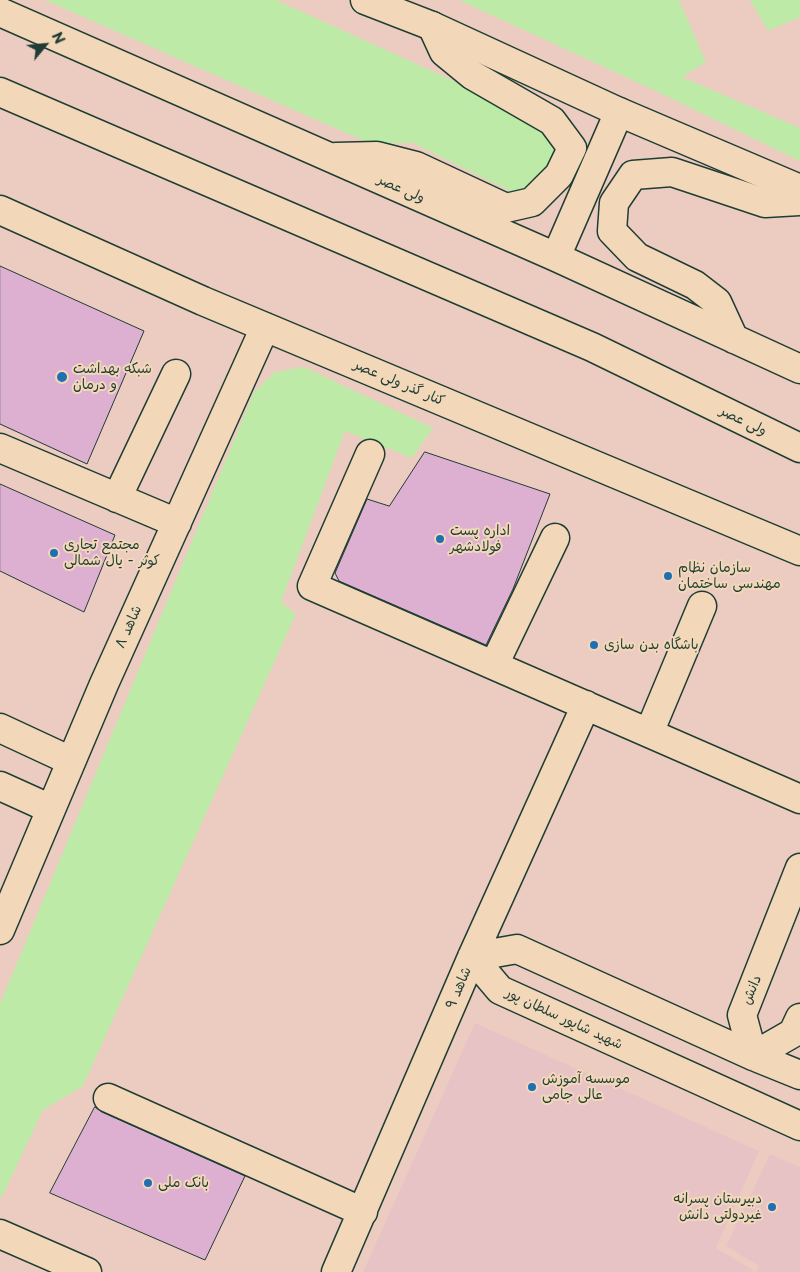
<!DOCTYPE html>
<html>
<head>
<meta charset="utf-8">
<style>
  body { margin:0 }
  #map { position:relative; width:800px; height:1272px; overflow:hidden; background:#ecccc0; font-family:"Playpen Sans",sans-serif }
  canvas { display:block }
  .north { position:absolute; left:20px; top:20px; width:50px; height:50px; -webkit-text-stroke:4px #f2d8b9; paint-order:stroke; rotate:62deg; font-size:14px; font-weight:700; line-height:20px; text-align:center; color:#1f3d34 }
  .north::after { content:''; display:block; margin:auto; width:18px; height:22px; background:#1f3d34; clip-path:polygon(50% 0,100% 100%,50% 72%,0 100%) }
</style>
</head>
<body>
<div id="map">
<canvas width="800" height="1272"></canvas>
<div class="north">N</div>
</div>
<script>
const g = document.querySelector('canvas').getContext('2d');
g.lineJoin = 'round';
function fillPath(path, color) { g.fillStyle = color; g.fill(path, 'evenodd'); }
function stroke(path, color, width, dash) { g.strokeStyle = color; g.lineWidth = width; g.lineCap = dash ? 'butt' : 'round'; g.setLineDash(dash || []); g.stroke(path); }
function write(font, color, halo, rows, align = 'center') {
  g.font = font + ' "Playpen Sans","Playpen Sans Arabic",sans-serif'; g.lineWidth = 4; g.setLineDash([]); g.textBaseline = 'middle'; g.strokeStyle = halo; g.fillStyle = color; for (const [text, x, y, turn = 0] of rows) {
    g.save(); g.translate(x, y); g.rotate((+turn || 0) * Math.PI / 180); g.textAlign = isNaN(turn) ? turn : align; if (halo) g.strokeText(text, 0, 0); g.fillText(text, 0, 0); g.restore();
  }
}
const built = new Path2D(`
  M475,1023L759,1151L716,1248L753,1270L752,1272H363Z
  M770,1154L800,1167V1272H756L759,1266L726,1246Z`);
const green = new Path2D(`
  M45,0H276L531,116L556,144L545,177L516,194L413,143H369Z
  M459,0H679L706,62L682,77L800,128V161L656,91Z
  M750,0H800V17L768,31Z
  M304,367L433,428L412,458L345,431L281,602L296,614L83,1086L43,1110L2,1197L0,1196V1004L254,392L275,372Z`);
const building = new Path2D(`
  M0,266L144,331L87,464L0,424Z
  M425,452L550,494L513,589L486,645L339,581L335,573L367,499L389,506Z
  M0,484L115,535L84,612L0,571Z
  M95,1107L102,1112L245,1176L205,1260L50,1193Z`);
const minor = new Path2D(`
  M365,0L432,26L619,112L800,189
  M0,210L203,301L800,551
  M0,448L177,523
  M370,454L312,586L800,799
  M117,498L176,374
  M494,665L555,538
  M0,728L71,761
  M649,733L702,606
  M0,786L51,809
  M800,868L742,1015L753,1056L793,1033L800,1018
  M0,930L104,684L265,327
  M472,957L500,990L800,1126
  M472,957L517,949L753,1056L800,1075
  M108,1098L363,1212
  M336,1272L472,957L586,705`);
const major = new Path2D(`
  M0,12L556,257L800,369
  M0,92L592,347L800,448
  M336,157L377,156L416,166L506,208L532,202L559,175L572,148L552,121L472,75L444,52L432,26
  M556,257L619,112
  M734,339L717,302L695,285L637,257L612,231L614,203L633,175L672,172L765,203L800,201
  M0,1234L87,1272`);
const markers = [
  [62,377,6,"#1f6fb2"],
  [440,539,5,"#1f6fb2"],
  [54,553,5,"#1f6fb2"],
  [668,576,5,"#1f6fb2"],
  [594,645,5,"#1f6fb2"],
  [532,1087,5,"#1f6fb2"],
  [148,1183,5,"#1f6fb2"],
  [772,1207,5,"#1f6fb2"]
];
const streetNames = [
  ["ولی عصر",401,189,24],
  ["کنار گذر ولی عصر",399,383,23],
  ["ولی عصر",743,421,26],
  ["شاهد ۸",129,627,-66],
  ["شاهد ۹",459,988,-67],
  ["دانش",752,990,-68],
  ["شهید شاپور سلطان پور",564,1019,25]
];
const poiNames = [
  ["شبکه بهداشت",73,369],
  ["و درمان",73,385],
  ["اداره پست",450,531],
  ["فولادشهر",450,547],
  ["مجتمع تجاری",64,545],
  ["کوثر - یال شمالی",64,561],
  ["سازمان نظام",678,568],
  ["مهندسی ساختمان",678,584],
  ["باشگاه بدن سازی",604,645],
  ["موسسه آموزش",542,1079],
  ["عالی جامی",542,1095],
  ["بانک ملی",158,1183],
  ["دبیرستان پسرانه",762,1199,"right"],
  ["غیردولتی دانش",762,1215,"right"]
];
fillPath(built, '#e8c3c5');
fillPath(green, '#beeaa7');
fillPath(building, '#ddafd1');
stroke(building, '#1f3d34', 1);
stroke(minor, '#1f3d34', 31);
stroke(major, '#1f3d34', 31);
stroke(minor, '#f2d8b9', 28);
stroke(major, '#f2d8b9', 28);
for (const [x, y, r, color] of markers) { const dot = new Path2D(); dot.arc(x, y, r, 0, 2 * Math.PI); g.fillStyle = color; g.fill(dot); stroke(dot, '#f2d8b9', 2); }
write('14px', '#1f3d34', '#f2d8b9', streetNames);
write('14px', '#1f3d34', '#f2d8b9', poiNames, 'left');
</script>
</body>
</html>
